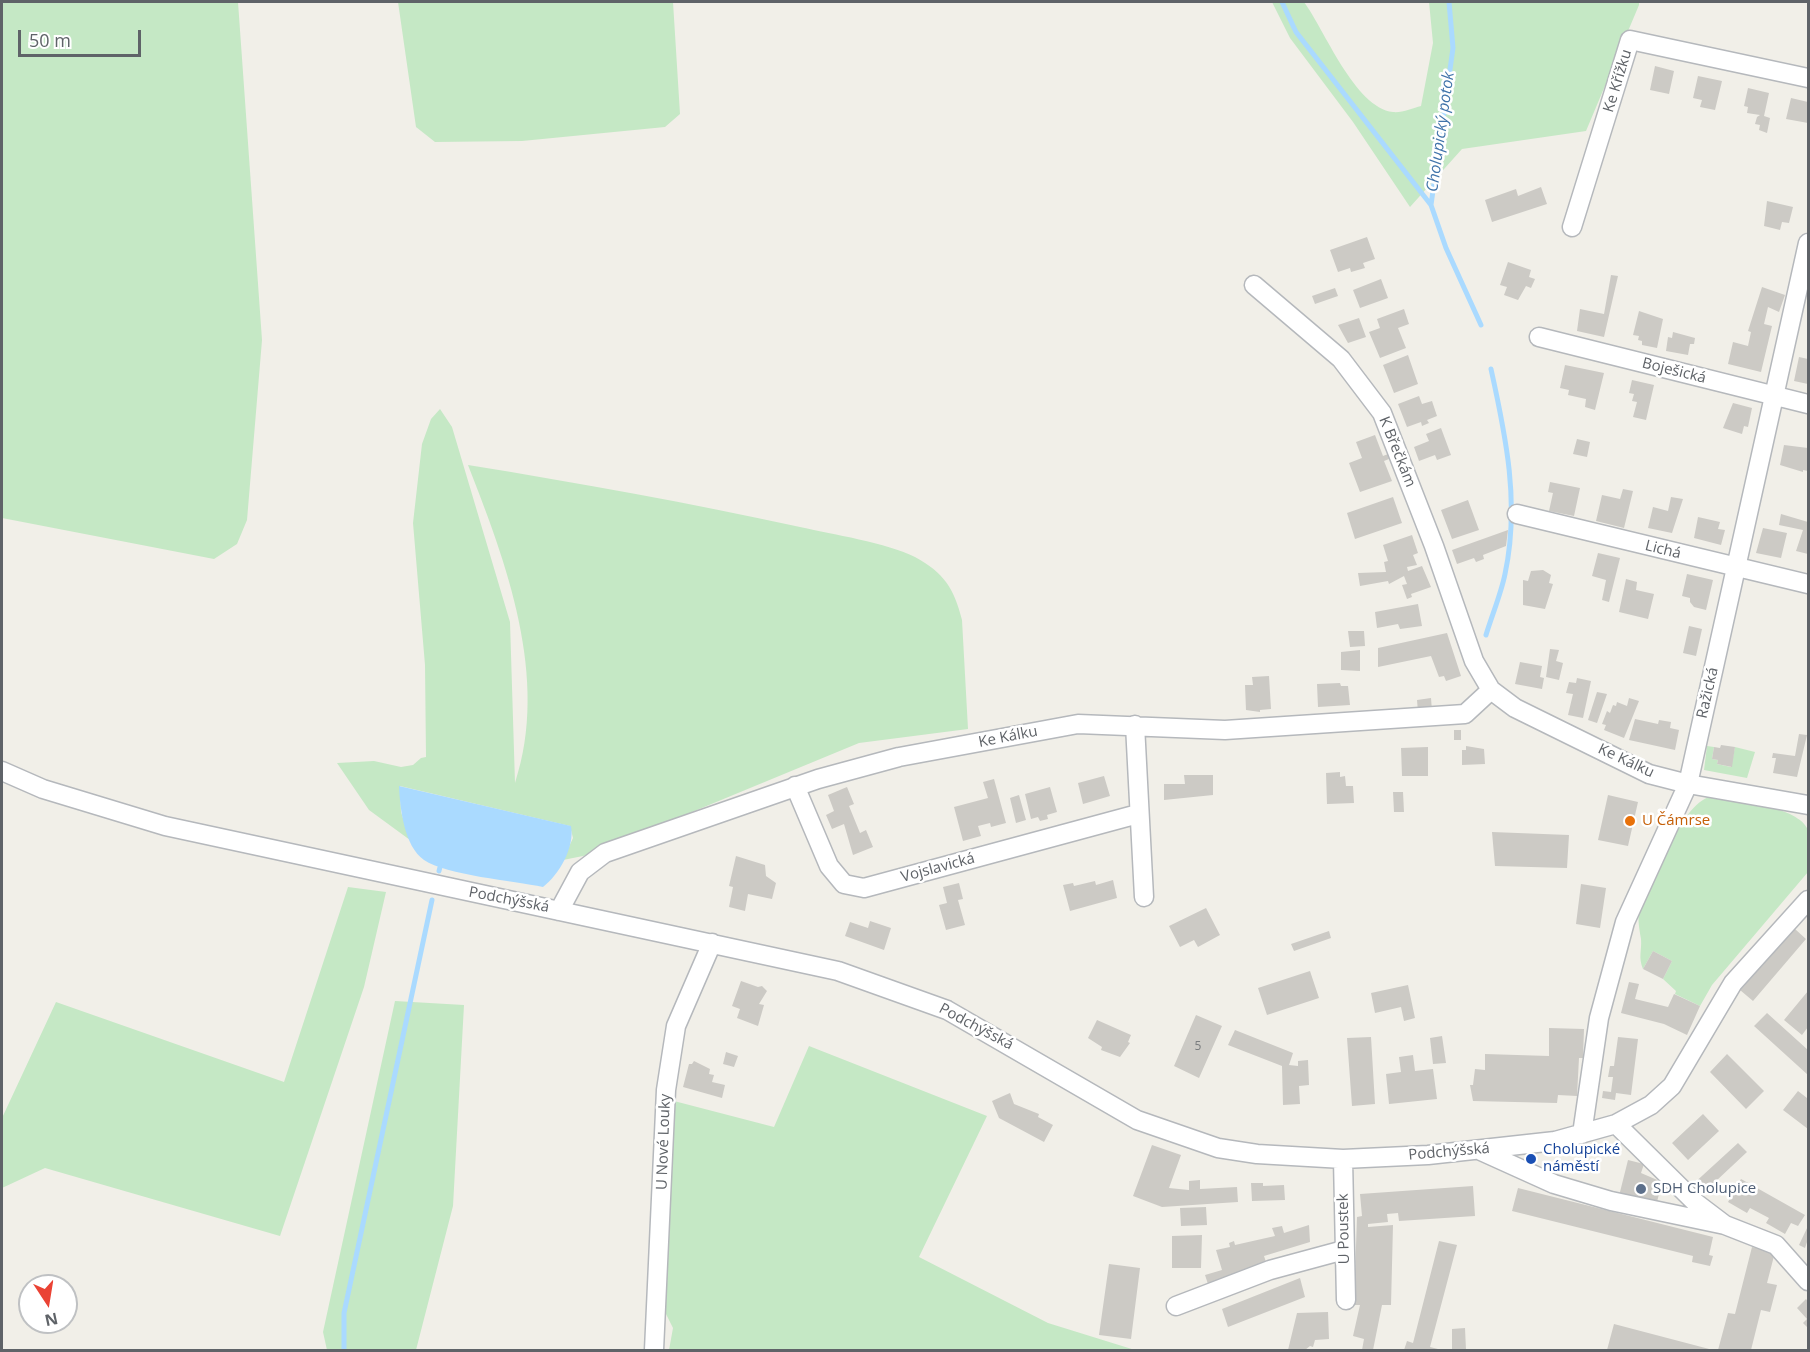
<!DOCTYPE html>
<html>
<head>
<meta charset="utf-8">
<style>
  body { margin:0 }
  #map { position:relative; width:1810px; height:1352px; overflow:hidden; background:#f1efe8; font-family:"Open Sans",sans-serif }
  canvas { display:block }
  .frame { position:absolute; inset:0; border:3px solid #5f6368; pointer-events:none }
  .north { position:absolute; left:18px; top:1274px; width:60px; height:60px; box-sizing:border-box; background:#fff; border:2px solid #bfc1c3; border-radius:50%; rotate:168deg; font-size:16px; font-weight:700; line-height:24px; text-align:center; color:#5f6368 }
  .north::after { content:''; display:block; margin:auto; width:21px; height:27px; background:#ea4335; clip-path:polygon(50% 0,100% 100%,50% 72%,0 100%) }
  .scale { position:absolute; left:18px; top:30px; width:123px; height:27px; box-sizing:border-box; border:3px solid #5f6368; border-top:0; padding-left:8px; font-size:18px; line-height:21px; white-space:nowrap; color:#5f6368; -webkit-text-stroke:4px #fff; paint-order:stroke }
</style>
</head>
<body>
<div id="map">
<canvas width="1810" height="1352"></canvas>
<div class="frame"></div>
<div class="north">N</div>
<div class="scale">50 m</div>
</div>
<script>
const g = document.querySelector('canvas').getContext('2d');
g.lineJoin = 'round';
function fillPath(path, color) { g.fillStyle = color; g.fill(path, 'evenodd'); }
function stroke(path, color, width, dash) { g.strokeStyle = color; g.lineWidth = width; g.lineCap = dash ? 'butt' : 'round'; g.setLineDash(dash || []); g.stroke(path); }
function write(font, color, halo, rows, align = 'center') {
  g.font = font + ' "Open Sans",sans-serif'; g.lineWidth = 5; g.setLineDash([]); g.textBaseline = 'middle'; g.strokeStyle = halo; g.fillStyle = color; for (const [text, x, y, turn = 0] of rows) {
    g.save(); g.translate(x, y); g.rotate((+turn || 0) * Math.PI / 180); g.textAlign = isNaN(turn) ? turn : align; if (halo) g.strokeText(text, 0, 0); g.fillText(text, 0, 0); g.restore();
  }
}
const green = new Path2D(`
  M2,2H238L262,340L247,520L237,544L214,559L2,518Z
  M398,2H673L680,114L665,127L522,141L435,142L416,127Z
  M1272,2H1304C1324,29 1355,108 1393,112C1402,113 1413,108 1421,106L1433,43L1429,2H1639V5L1586,131L1462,149L1410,207L1353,122L1290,38Z
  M440,409L452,427L510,622L515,783C550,678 506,562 468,465C579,483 690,503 800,527C831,534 888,543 915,557C944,573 954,588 962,620L968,729L859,743L588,855L563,860L573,838L570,826L400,786L401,812L410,840L369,810L337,763L374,761L401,767L413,765L421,758L426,757L425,665L413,523L422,444L431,419Z
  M1707,746L1714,747L1712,759L1718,760L1717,764L1731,767L1735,747L1755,752L1747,778L1704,770Z
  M1713,796C1735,801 1799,806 1808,830C1810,841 1808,860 1808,872L1712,985L1700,1006L1675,994L1676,991L1663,979L1672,961L1653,951L1643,969C1638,957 1642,950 1641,939C1639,927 1637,917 1640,904C1653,878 1683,800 1713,796Z
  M348,887L386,892L364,987L280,1236L45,1168L2,1188V1118L56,1002L284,1082Z
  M395,1001L464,1005L453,1206L416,1350H327L323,1332Z
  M809,1046L987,1116L919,1257L1048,1323L1135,1350H669L673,1328L665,1312L674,1101L774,1127Z`);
const water = new Path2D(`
  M399,786L571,826C575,847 559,875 543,887C514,881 446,875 424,860C404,846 400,808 399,786Z`);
const stream = new Path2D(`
  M1282,2L1296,32L1431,205
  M1449,2L1453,48L1431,205L1446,248L1481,325
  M1486,635C1492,615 1501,594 1505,574C1520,504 1506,437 1491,369
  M439,871L440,867
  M344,1350V1313L432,900`);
const building = new Path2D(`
  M1655,66L1674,71L1669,94L1650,90Z
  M1698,76L1722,81L1715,110L1700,107L1702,100L1693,98Z
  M1748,88L1769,93L1764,116L1770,118L1767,133L1759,130L1760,125L1755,124L1757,117L1760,115L1747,113L1748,107L1744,106Z
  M1791,98L1808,102V123L1786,119Z
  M1541,187L1547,204L1492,222L1485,200L1516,189L1518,196Z
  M1767,201L1793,207L1789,223L1782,222L1780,230L1764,226Z
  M1367,237L1375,259L1363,263L1365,268L1351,272L1350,268L1338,272L1330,250Z
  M1508,262L1531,270L1529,277L1535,279L1531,288L1526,286L1518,300L1504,295L1507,287L1500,285Z
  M1611,275L1618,276L1604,337L1577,331L1580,309L1604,314Z
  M1381,279L1388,298L1360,308L1353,290Z
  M1762,287L1785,295L1779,312L1768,307L1764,324L1772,326L1761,372L1728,364L1733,342L1748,346L1751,332L1748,331Z
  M1335,288L1338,296L1315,304L1312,296Z
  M1404,309L1409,324L1398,328L1406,348L1380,358L1369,332L1380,328L1377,319Z
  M1639,311L1663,319L1657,348L1642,345V341L1638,340L1639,336L1633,335Z
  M1359,318L1366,337L1348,343L1338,325Z
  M1673,332L1695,338L1694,344H1690L1688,355L1666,351L1668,337L1672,338Z
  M1408,355L1418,384L1394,393L1383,365Z
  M1799,357L1808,359V384L1794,381Z
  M1565,365L1604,373L1595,410L1585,407L1586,399L1568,395L1569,390L1560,388Z
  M1632,380L1654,385L1646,420L1633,417L1637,402L1632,401L1634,394L1629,393Z
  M1419,396L1422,404L1432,401L1437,416L1427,420L1429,423L1422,426L1421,422L1407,427L1398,404Z
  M1733,403L1752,408L1748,427L1744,426L1742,434L1723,428Z
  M1441,428L1451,455L1437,460L1435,455L1419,461L1414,447L1429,441L1426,434Z
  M1375,435L1383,456L1388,454L1389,459L1384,461L1392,481L1360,492L1349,463L1362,458L1356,442Z
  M1577,439L1590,442L1587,457L1573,454Z
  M1784,445L1808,448V471L1803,470V472L1780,465Z
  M1550,482L1580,488L1574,516L1549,511L1553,493L1548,492Z
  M1623,489L1633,491L1624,528L1596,521L1602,495L1620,499Z
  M1393,497L1402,523L1355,539L1347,513Z
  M1671,497L1683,499L1672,533L1648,528L1653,507L1668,511Z
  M1468,500L1479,530L1452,539L1441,510Z
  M1781,514L1808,522V554L1796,551L1803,530L1779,525Z
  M1698,517L1720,522L1718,529L1725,530L1721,545L1694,538Z
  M1763,528L1787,533L1781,558L1756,553Z
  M1508,530L1506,546L1483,555L1484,559L1476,562L1474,558L1457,564L1452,550Z
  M1412,535L1418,553L1413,555L1417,565L1407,567L1408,571L1422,566L1431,587L1411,594L1412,597L1407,599L1402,585L1407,584L1404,576L1389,584L1388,581L1360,586L1358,573L1386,572L1384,562L1388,561L1383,545Z
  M1598,553L1620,558L1609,602L1602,600L1606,580L1592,576Z
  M1543,570L1551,575L1549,583L1553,584L1545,609L1523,605V580L1528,581L1531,571Z
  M1687,574L1713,580L1706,610L1694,607L1690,602V598L1682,596Z
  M1626,579L1637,582L1636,590L1654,594L1648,619L1619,612Z
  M1418,604L1422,626L1400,629L1398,624L1377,628L1375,612Z
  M1689,626L1702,629L1696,656L1683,653Z
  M1348,631H1364L1365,646L1350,647Z
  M1447,633L1461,676L1446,681L1444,676L1439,677L1431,656L1378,667V648Z
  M1550,649L1559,650L1556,661L1563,663L1559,680L1546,677Z
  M1360,650V671L1341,670V652Z
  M1520,662L1542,666L1540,677L1544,678L1542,689L1515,684Z
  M1269,676L1271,709L1260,710V712L1246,710L1245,685H1253L1252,677Z
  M1577,678L1591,681L1583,718L1568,715L1573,694L1566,693L1569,682L1576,683Z
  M1340,683L1341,686H1348L1350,705L1318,707L1317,684Z
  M1597,692L1607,694L1597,723L1588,720Z
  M1431,698L1432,711L1418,712L1417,700Z
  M1629,698L1639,701L1624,738L1604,730L1606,725L1602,724L1607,711L1610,713L1613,705L1616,706L1617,702L1627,706Z
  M1635,719L1658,724L1659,720L1671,722L1670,728L1679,730L1675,750L1629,740Z
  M1454,730H1461V740H1454Z
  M1799,734L1807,735L1797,777L1773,773L1776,758H1772L1773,753L1795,756Z
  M1721,745L1735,747L1732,767L1717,764L1718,760L1712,759L1714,747L1720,748Z
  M1466,746L1484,749L1485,764L1462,765V750H1466Z
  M1428,747V776H1402L1401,748Z
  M1340,772V777L1345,776L1346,786H1353L1354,803L1327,804L1326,773Z
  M1184,775H1213V795L1164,800V784H1185Z
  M1104,776L1110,796L1083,804L1078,783Z
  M994,779L1006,823L991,827L990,823L978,826L981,836L963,841L954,807L988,798L983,782Z
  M847,787L854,804L849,806L860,833L866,830L873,847L853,855L844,824L832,829L826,815L834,811L828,795Z
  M1050,787L1057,812L1047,815L1048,819L1040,821L1038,817L1031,819L1025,794Z
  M1393,792H1403L1404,812H1394Z
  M1019,795L1026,820L1016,823L1010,798Z
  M1608,795L1638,802L1628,846L1598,840Z
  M1492,832L1569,835L1567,868L1495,866Z
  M736,856L765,865L766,876L776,883L772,899L748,894L745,911L729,907L733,887L729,886Z
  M1113,880L1117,898L1070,911L1063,885L1073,883L1074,886L1095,881L1096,885Z
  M959,883L963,899L958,900L965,925L946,930L939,905L947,903L943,887Z
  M1581,884L1606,888L1600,928L1576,924Z
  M1206,908L1220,935L1198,947L1194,940L1180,947L1169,926Z
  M870,921L891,928L884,950L845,936L850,922L868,928Z
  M1795,929L1806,939L1753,1001L1740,990Z
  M1329,931L1331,938L1294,951L1291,944Z
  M1653,951L1672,961L1663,979L1643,969Z
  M1310,971L1319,998L1267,1015L1258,988Z
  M741,981L758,987L762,986L767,991L759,1004L764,1005L758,1026L737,1018L740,1009L732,1006Z
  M1629,982L1639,984L1635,999L1668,1007L1674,994L1700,1006L1687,1035L1664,1024L1621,1013Z
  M1408,985L1415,1018L1404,1021L1401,1007L1375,1013L1371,993Z
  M1808,991V1027L1802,1035L1784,1020Z
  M1767,1013L1808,1050V1075L1754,1026Z
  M1196,1015L1222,1026L1199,1078L1174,1066Z
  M1097,1020L1131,1035L1128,1042L1130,1043L1120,1057L1101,1050L1102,1047L1088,1038Z
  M1549,1028L1584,1029L1583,1058H1579L1577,1096L1558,1095L1557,1103L1473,1101L1470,1085H1473L1475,1069L1485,1070V1054L1549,1056Z
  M1235,1030L1293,1053L1289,1065L1298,1066V1061L1308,1060L1309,1085L1299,1086L1300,1104L1283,1105L1282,1066L1228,1045Z
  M1442,1036L1446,1063L1433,1064L1430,1038Z
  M1371,1037L1375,1104L1352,1106L1347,1038Z
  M1618,1037L1638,1039L1631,1095L1616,1093L1615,1100L1602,1098L1603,1091L1611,1092L1613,1077H1608L1610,1066H1614Z
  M726,1052L738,1056L734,1067L723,1064Z
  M1727,1054L1764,1091L1746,1109L1710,1072Z
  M1413,1055L1415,1071L1433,1069L1437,1099L1389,1104L1386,1074L1401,1072L1399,1057Z
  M694,1061L710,1069L709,1074L714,1075L712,1082L725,1085L722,1098L683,1087L689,1064H692Z
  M1798,1091L1807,1098L1808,1096V1129L1783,1110Z
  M1010,1093L1014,1104L1039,1114L1038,1117L1053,1125L1044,1142L999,1118L992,1101Z
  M1703,1114L1719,1131L1688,1160L1672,1143Z
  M1738,1143L1747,1152L1700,1196L1691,1186Z
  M1152,1145L1181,1155L1169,1188L1189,1190V1181L1200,1180V1189L1237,1187L1238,1202L1162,1207L1133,1196Z
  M1628,1160L1644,1164L1641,1173L1662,1182L1656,1206L1619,1196Z
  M1741,1179L1805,1215L1798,1226L1791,1223L1785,1234L1766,1223L1769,1218L1750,1208L1747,1213L1728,1202Z
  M1251,1183H1263V1186L1284,1185L1285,1200L1252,1201Z
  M1473,1186L1475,1216L1399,1221L1398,1213L1387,1214L1388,1222L1368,1224V1227L1393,1225L1391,1305H1382L1373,1350H1362L1364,1339L1353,1336L1360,1305H1354L1357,1217L1362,1216L1360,1194Z
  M1518,1188L1713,1237L1709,1255L1713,1256L1710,1266L1692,1262L1693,1256L1512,1211Z
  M1206,1207L1207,1225L1181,1226L1180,1208Z
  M1309,1225L1310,1242L1264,1256L1267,1265L1208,1284L1205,1275L1222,1270L1216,1250L1230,1247L1229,1243L1234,1241L1235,1245L1275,1236L1272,1228L1282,1226L1284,1233Z
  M1808,1226V1239L1805,1248L1799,1245Z
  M1202,1235L1201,1268H1172V1236Z
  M1439,1241L1457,1245L1430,1347L1442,1350H1404L1407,1341L1413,1343Z
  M1752,1247L1772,1252L1774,1256L1767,1283L1777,1285L1770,1312L1761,1310L1751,1350H1718L1728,1313L1735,1314Z
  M1109,1264L1140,1268L1131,1339L1099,1335Z
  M1300,1278L1305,1297L1228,1327L1222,1309Z
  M1806,1299L1808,1302V1328L1803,1323L1807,1319L1797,1308Z
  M1328,1312L1329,1339L1315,1340L1313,1347L1310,1346L1305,1350H1288L1297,1313Z
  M1614,1324L1713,1350H1607Z
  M1465,1328L1466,1350H1452V1329Z`);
const minor = new Path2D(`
  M1572,227L1630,40L1808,78
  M1254,285L1341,359L1382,413L1434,546L1474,661L1491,690L1515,708L1649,774L1688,784L1808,805
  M1539,337L1808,404
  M1517,514L1808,584
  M1135,725L1144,897
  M2,771L43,789L165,826L838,971L947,1010L1137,1120L1218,1148L1257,1154L1343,1159L1428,1155L1555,1141L1616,1124L1651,1105L1672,1086L1733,983L1808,900
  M795,786L829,866L844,884L864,888L1138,814
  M559,911L580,872L605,853L818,779L899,757L1078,724L1225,730L1465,714L1491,690
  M1616,1124L1696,1203L1725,1225L1776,1245L1808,1281
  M1582,1134L1599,1018L1625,922L1688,784L1808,243
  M1481,1151L1554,1184L1611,1201L1725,1225
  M1343,1159L1346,1300
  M1176,1306L1270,1270L1344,1250
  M654,1350L666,1090L676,1026L712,943`);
const markers = [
  [1630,821,6,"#e8710a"],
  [1531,1159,6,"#1a4fb4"],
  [1641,1189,6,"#5c6f8a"]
];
const numberNames = [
  ["5",1198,1047]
];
const streetNames = [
  ["Ke Křížku",1618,81,-73],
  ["Boješická",1674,371,14],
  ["K Břečkám",1397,452,68],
  ["Lichá",1663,550,14],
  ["Ražická",1708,693,-77],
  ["Ke Kálku",1008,737,-11],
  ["Ke Kálku",1626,761,25],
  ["Vojslavická",938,868,-15],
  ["Podchýšská",509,900,11],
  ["Podchýšská",976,1027,28],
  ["U Nové Louky",664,1142,-88],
  ["Podchýšská",1449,1152,-5],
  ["U Poustek",1344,1229,-91]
];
const foodNames = [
  ["U Čámrse",1642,821]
];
const transitNames = [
  ["Cholupické",1543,1150],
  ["náměstí",1543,1167]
];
const serviceNames = [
  ["SDH Cholupice",1653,1189]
];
const waterNames = [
  ["Cholupický potok",1441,132,-82]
];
fillPath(green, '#c5e8c5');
fillPath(water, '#aadaff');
stroke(stream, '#aadaff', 5);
fillPath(building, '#cccac5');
stroke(minor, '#b5b8bc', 21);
stroke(minor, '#fff', 18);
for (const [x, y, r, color] of markers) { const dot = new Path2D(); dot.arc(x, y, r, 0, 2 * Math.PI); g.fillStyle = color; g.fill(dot); stroke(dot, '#fff', 2); }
write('12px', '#7a7d7f', null, numberNames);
write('15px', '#5f6368', '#fff', streetNames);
write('15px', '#c56008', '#fff', foodNames, 'left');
write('15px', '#164399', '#fff', transitNames, 'left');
write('15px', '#4e5e75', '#fff', serviceNames, 'left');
write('italic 16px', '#4174aa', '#fff', waterNames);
</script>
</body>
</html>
